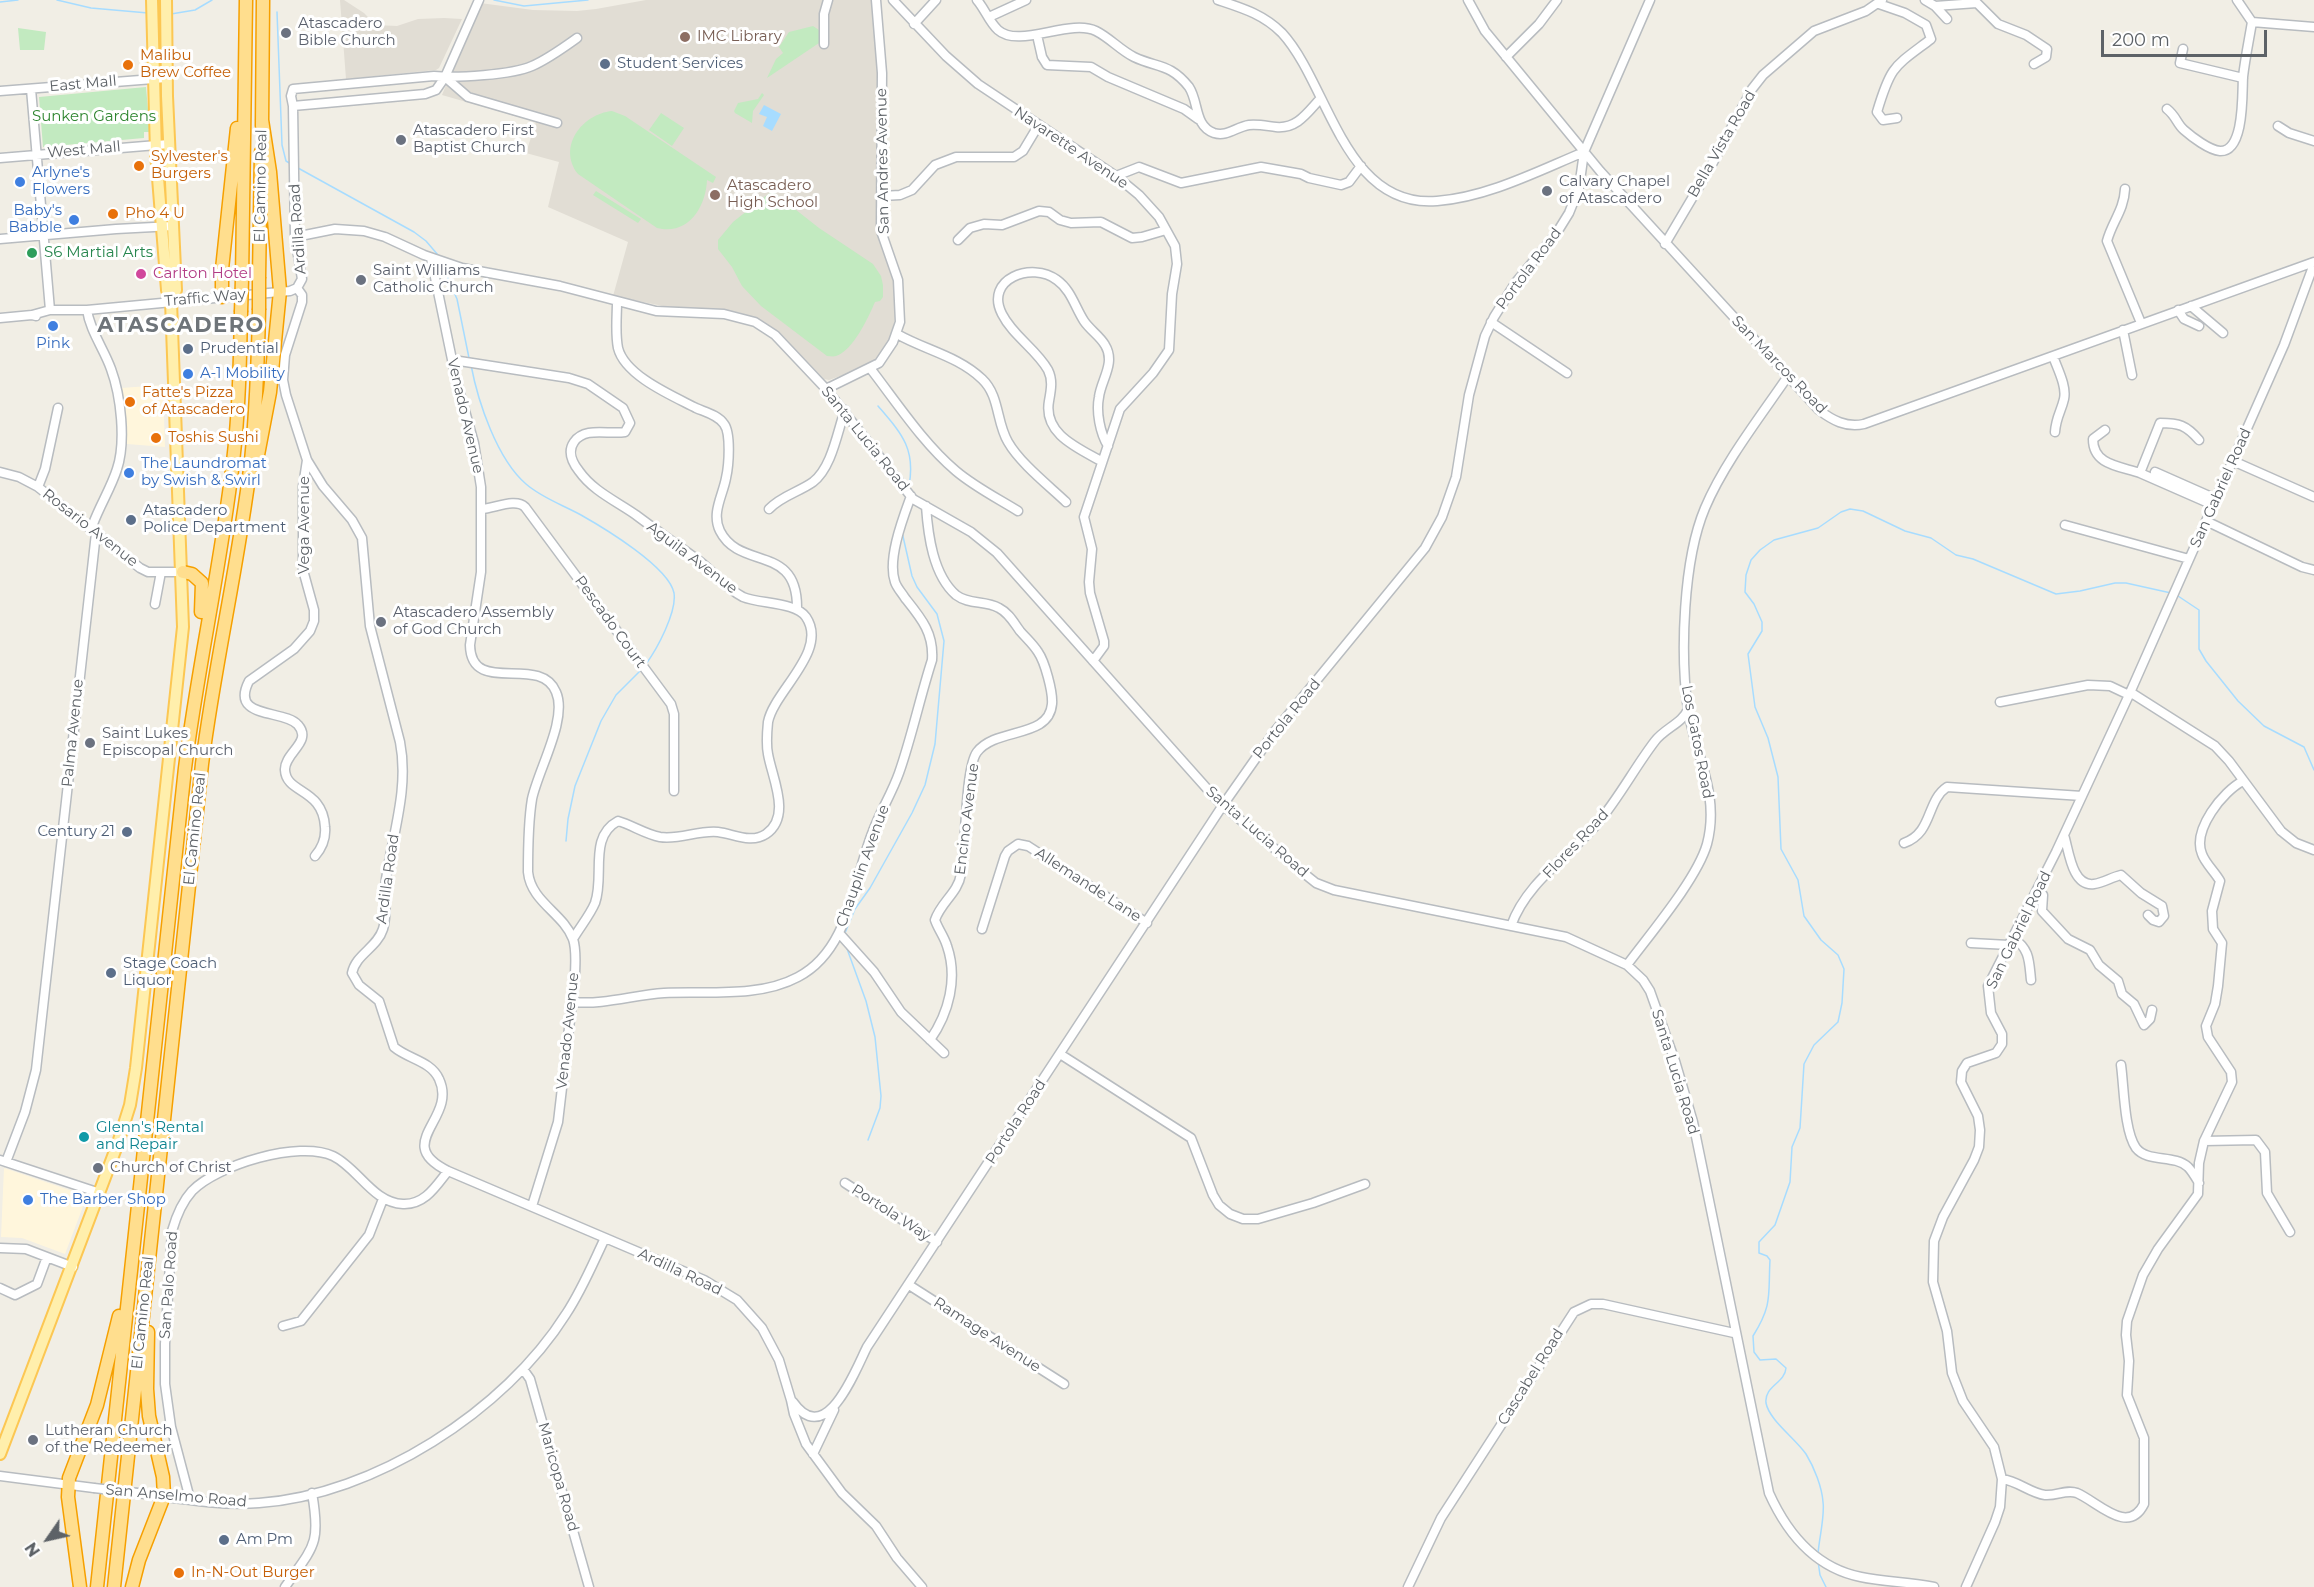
<!DOCTYPE html>
<html>
<head>
<meta charset="utf-8">
<style>
  body { margin:0 }
  #map { position:relative; width:2314px; height:1587px; overflow:hidden; background:#f1eee5; font-family:Montserrat,sans-serif }
  canvas { display:block }
  .north { position:absolute; left:18px; top:1509px; width:60px; height:60px; -webkit-text-stroke:4px #fff; paint-order:stroke; rotate:236deg; font-size:16px; font-weight:700; line-height:24px; text-align:center; color:#5d6267 }
  .north::after { content:''; display:block; margin:auto; width:21px; height:27px; background:#5d6267; clip-path:polygon(50% 0,100% 100%,50% 72%,0 100%) }
  .scale { position:absolute; left:2101px; top:30px; width:166px; height:27px; box-sizing:border-box; border:3px solid #5d6267; border-top:0; padding-left:8px; font-size:18px; line-height:21px; white-space:nowrap; color:#5d6267; -webkit-text-stroke:4px #fff; paint-order:stroke }
</style>
</head>
<body>
<div id="map">
<canvas width="2314" height="1587"></canvas>
<div class="north">N</div>
<div class="scale">200 m</div>
</div>
<script>
const g = document.querySelector('canvas').getContext('2d');
g.lineJoin = 'round';
function fillPath(path, color) { g.fillStyle = color; g.fill(path, 'evenodd'); }
function stroke(path, color, width, dash) { g.strokeStyle = color; g.lineWidth = width; g.lineCap = dash ? 'butt' : 'round'; g.setLineDash(dash || []); g.stroke(path); }
function write(font, color, halo, rows, align = 'center') {
  g.font = font + ' Montserrat,sans-serif'; g.lineWidth = 6; g.setLineDash([]); g.textBaseline = 'middle'; g.strokeStyle = halo; g.fillStyle = color; for (const [text, x, y, turn = 0] of rows) {
    g.save(); g.translate(x, y); g.rotate((+turn || 0) * Math.PI / 180); g.textAlign = isNaN(turn) ? turn : align; if (halo) g.strokeText(text, 0, 0); g.fillText(text, 0, 0); g.restore();
  }
}
const commercial = new Path2D(`
  M163,385L165,447L127,444L121,388Z
  M4,1168L87,1196L65,1254L22,1238L1,1237Z`);
const education = new Path2D(`
  M340,0H344L364,13L376,25L397,26L418,19L444,18L462,19L439,68L436,70L346,79Z
  M646,0H873L879,75V240L897,292L894,329L890,341L877,359L857,370L829,380L824,379L779,332L762,321L741,313L722,309H678L613,296L628,242L548,207L559,162L526,153L536,122L442,95L480,3L533,10L577,11L596,9Z`);
const green = new Path2D(`
  M813,26L819,30V43L767,78L776,59L783,53L779,47L789,32Z
  M18,28L46,32L44,50H20Z
  M146,87L150,132H144V138L43,147L39,97Z
  M762,93L764,95L753,111L752,123L735,113L734,111L738,103L758,99Z
  M612,111L625,116L716,177L713,183L707,180C706,207 688,236 657,228L578,174C557,147 582,114 612,111Z
  M661,113L684,128L672,146L649,130Z
  M596,191L641,219L638,223L593,195Z
  M772,191L819,228L873,264L881,276L883,285V297L880,301L875,302C869,316 853,351 836,356C833,357 830,356 827,356L761,306L742,286L732,267L718,249V240L733,222Z`);
const water = new Path2D(`
  M764,105L781,114L772,131L763,126L767,117L759,114Z`);
const stream = new Path2D(`
  M57,0L91,8L148,13
  M494,0L524,6L588,0
  M0,2L18,0
  M277,12L282,145L286,161L291,164
  M171,14L195,10L212,0
  M298,168L414,232L426,241L438,255
  M442,265L457,299L469,358
  M471,365C478,402 497,459 526,484C542,498 563,505 581,515C604,528 669,567 674,593C677,612 657,649 646,664
  M878,406C901,433 916,448 909,486
  M2178,596L2199,610V649L2206,661L2238,701L2264,726L2304,747L2314,770
  M566,841L568,819L575,786L601,721L616,695L641,670
  M845,933L855,909L870,888L912,813L925,785L935,744L944,641L937,614L917,587L912,576L902,532
  M846,946L866,1001L875,1037L881,1096L880,1108L868,1140
  M1818,1554C1819,1538 1825,1517 1823,1502C1822,1487 1814,1467 1806,1454C1796,1439 1769,1420 1766,1403C1764,1386 1785,1383 1786,1368L1776,1359L1760,1360L1754,1352L1753,1336C1773,1304 1768,1295 1770,1260L1767,1256L1759,1253V1242L1775,1225L1790,1182L1792,1147L1800,1128L1804,1064L1814,1045L1838,1022L1842,1003L1844,969L1838,955L1821,940L1804,916L1798,880L1781,849L1778,777L1768,738L1755,707L1748,654L1762,631V622L1754,604L1745,592L1746,575L1751,560L1760,550L1774,540L1818,528L1841,512L1850,509L1863,511L1905,531L1931,538L1956,555L1973,559L2056,594L2080,591L2115,583H2126L2171,593
  M1818,1561L1820,1575L1826,1587`);
const minor = new Path2D(`
  M893,0L946,56L978,84L1116,176L1139,195L1159,217L1175,246L1177,264L1172,294L1169,350L1153,373L1120,409L1084,517L1092,549L1089,582L1090,593L1104,641V646L1093,661
  M977,0C985,9 989,22 998,30C1019,49 1070,18 1096,31C1110,38 1120,50 1134,57C1157,68 1170,63 1189,87C1199,102 1194,126 1214,133C1227,137 1236,127 1249,125C1258,124 1267,126 1276,127C1297,129 1307,113 1320,99
  M1218,0C1242,8 1263,14 1282,33C1329,84 1344,209 1437,201C1488,197 1538,171 1584,152
  M1468,0L1485,31L1600,171L1819,410C1832,420 1846,428 1864,424L2314,262
  M1925,0L1935,6L1947,19
  M2237,0L2252,22L2314,27
  M1879,4L1905,13L1926,25L1931,39C1894,67 1891,65 1877,112L1883,120L1897,118
  M1935,6L1977,3L1998,24L2026,35L2047,49L2046,57L2034,64
  M989,17L1026,0
  M914,24L936,0
  M1037,35L1042,57L1047,65L1091,67L1108,77L1184,109L1198,119
  M577,38C563,48 548,59 532,66C512,75 456,78 434,76L293,89L291,96L293,106L295,237L302,279L297,288L302,295V302L285,355L283,380L286,395L307,460L323,486L352,520L362,538L370,626L400,742C409,788 393,833 386,879C384,895 388,913 383,929C377,948 356,954 352,973L359,985L379,1001L394,1047C408,1059 431,1061 439,1079C458,1119 391,1143 448,1171L704,1280L737,1300L762,1328L779,1360L791,1400L794,1414L806,1444L842,1493L876,1526L897,1558L922,1587
  M824,44V14L828,0
  M2183,49L2180,63L2243,78
  M1506,57L1539,24L1557,0
  M445,77L468,97L557,123
  M31,89L50,310
  M0,91L166,78
  M293,106L425,94L436,90L445,77L479,0
  M2167,109C2176,116 2177,124 2184,130C2192,137 2209,150 2220,151C2245,152 2242,92 2243,77C2245,59 2249,40 2252,22
  M2278,126L2289,133L2314,141
  M0,158L169,144
  M1116,176L1139,167L1181,183L1261,167L1301,174L1309,178L1341,185L1349,182L1361,166
  M2125,189C2124,210 2112,222 2107,241L2141,323
  M882,196L900,195L912,190L935,165L956,157H1014L1023,151L1038,126
  M295,237L335,229L364,231L385,237L424,255L462,268L560,286L656,311L724,314L755,322L775,335L826,389L913,499L971,532L997,553L1218,801L1306,875L1316,883L1334,890L1566,937L1627,965L1643,980L1650,991L1675,1061L1693,1122L1769,1493C1787,1533 1815,1568 1861,1577C1885,1582 1910,1582 1934,1587
  M0,239L116,229L173,226
  M958,240L970,228L984,224L1002,225L1039,211L1049,212L1060,220L1071,223L1101,222L1132,238L1142,237L1166,230
  M1665,244L1710,168L1752,89L1763,75L1814,31L1866,11L1882,0
  M431,258L456,379L474,443L481,487V572L470,645C471,697 540,653 556,692C568,719 538,770 532,799C528,823 528,848 528,872C531,902 563,913 573,939C577,951 575,964 575,977L558,1122L532,1206
  M617,302C617,316 615,333 618,348C625,376 673,396 696,408C705,412 718,415 724,424C731,433 729,465 726,478C723,495 711,513 720,531C740,571 798,543 797,609
  M2191,306L2223,333
  M2178,310L2184,319L2199,326
  M32,315L50,310H87L290,291L297,288
  M0,318L32,315L36,316
  M1491,322L1567,373
  M2123,330L2132,375
  M897,334C925,350 958,356 982,379C1000,396 996,422 1008,442C1020,463 1048,485 1066,502
  M2053,356C2057,368 2067,386 2064,399C2061,412 2056,417 2055,432
  M453,360L569,378L588,384L623,408L630,423L625,432C609,435 585,426 574,442C567,452 572,462 579,471C593,491 616,501 636,515C656,530 677,545 698,560C714,572 725,588 743,597C760,604 796,602 806,617C829,651 774,691 768,722C767,732 766,744 768,754C772,778 792,816 766,834C751,844 734,834 718,832C698,830 680,840 660,837C645,834 632,825 618,821C588,837 605,876 595,903C590,915 580,927 573,939
  M870,368C897,403 923,443 956,471C975,487 997,498 1018,511
  M826,389L879,363L893,342L900,322L898,280L881,231L882,73L876,0
  M2105,430L2093,439C2093,465 2119,466 2140,473
  M2199,440C2186,425 2179,423 2160,423L2140,473L2213,505
  M307,460L303,486V570L314,610V621L310,631L294,649L249,681C229,720 285,709 298,725C313,742 284,753 285,770C286,794 323,788 325,827C326,838 322,848 315,856
  M1101,461C1078,448 1043,434 1049,401C1051,390 1053,380 1048,370C1036,349 1013,336 1002,314C984,279 1032,261 1057,280C1071,290 1075,307 1084,321C1090,330 1100,336 1105,345C1116,363 1101,380 1099,397C1096,412 1100,433 1108,446
  M2233,461L2314,497
  M0,472L19,477L38,487L140,568L148,572H183
  M2155,472L2216,499
  M38,487L45,469L58,408
  M926,506C928,535 933,575 956,595C969,605 985,600 999,608C1009,613 1014,623 1020,631C1026,638 1033,644 1038,652C1045,662 1053,692 1052,704C1049,739 996,727 977,752C965,768 966,848 961,874C958,893 941,902 935,920C938,929 944,936 947,946C958,978 949,1013 930,1040
  M482,509C495,508 516,498 525,507L671,704L674,714V791
  M769,509C781,496 799,492 813,482C832,467 837,433 845,410
  M2206,521L2302,567L2314,570
  M2065,525L2189,559
  M155,604L161,572
  M2130,692L2215,746L2229,761L2281,831L2296,843L2314,850
  M2000,702L2088,685L2110,686L2129,695
  M2064,835C2069,851 2072,887 2094,884C2103,883 2112,877 2121,875L2141,893L2162,906L2164,916L2159,922L2153,920L2148,915
  M1904,843C1933,833 1926,801 1947,787L2082,796
  M2038,890L2043,895L2042,911L2068,939L2090,950L2099,965L2118,981L2122,994L2134,1004L2144,1025L2150,1019L2152,1010
  M1511,926C1526,883 1568,857 1597,824C1619,798 1635,767 1655,741C1665,728 1683,723 1688,709
  M982,929L1005,856L1008,851L1018,844L1028,846L1147,923
  M839,933L874,972L901,1012L944,1053
  M2013,938C2030,949 2029,961 2031,980
  M1971,943L2009,945
  M1627,965C1650,934 1697,879 1707,844C1720,795 1696,756 1688,710C1680,654 1683,560 1705,508C1724,463 1760,417 1788,376
  M574,1002C603,1005 634,995 664,993C707,991 759,998 798,977C850,950 853,880 873,831C880,812 892,793 899,773C912,736 920,697 932,660C934,633 921,618 905,598C902,593 897,588 895,582C887,559 903,518 911,496
  M1060,1054L1191,1138L1213,1195L1219,1205L1230,1214L1243,1219H1258L1313,1203L1365,1184
  M2121,1065C2124,1086 2124,1131 2136,1148C2148,1163 2174,1154 2188,1167C2192,1171 2196,1178 2199,1183
  M2204,1141L2256,1140L2265,1152L2267,1193L2290,1232
  M0,1160L100,1193
  M6,1162L25,1112L36,1070L96,533L93,524C100,505 111,488 117,469C126,442 121,396 111,369C104,349 90,331 87,310
  M845,1183L937,1242
  M0,1248L26,1249L73,1267
  M909,1285L1064,1384
  M0,1288L15,1295L37,1284L47,1257
  M283,1326L301,1321L305,1316L369,1235L383,1199
  M523,1369L530,1379L589,1587
  M793,1402C826,1449 855,1371 867,1347L1223,805L1275,731L1425,548L1442,517L1456,477L1469,395L1485,336L1494,317L1516,282L1556,234L1569,213L1579,188L1584,152L1650,0
  M813,1454L834,1410
  M0,1476L94,1488
  M2002,1479C2018,1481 2030,1493 2045,1495C2057,1496 2066,1489 2077,1493C2098,1502 2128,1536 2144,1504V1438L2127,1395L2129,1361L2126,1335L2127,1321L2143,1275L2158,1249L2198,1194L2199,1163L2204,1141L2232,1082L2231,1072L2208,1037L2206,1026L2215,1004L2218,986L2222,943L2213,929L2212,911L2220,881C2215,872 2205,863 2202,854C2192,830 2223,791 2243,781
  M137,1493C176,1498 219,1506 259,1503C374,1495 505,1411 566,1314C582,1290 593,1263 605,1238
  M190,1499L171,1427L165,1384V1344L172,1231C176,1217 182,1202 192,1191C217,1165 299,1140 333,1156C358,1168 373,1203 403,1204C425,1205 436,1186 448,1171
  M285,1587C314,1546 321,1544 312,1493
  M1408,1587L1441,1518L1574,1312L1591,1304H1603L1734,1333
  M1966,1587L1995,1522L2000,1507L2002,1479L1994,1447L1963,1401L1952,1373L1947,1331L1933,1282L1934,1241L1943,1217L1974,1160L1979,1147L1980,1130L1978,1116L1961,1082L1962,1071L1967,1063L1996,1053L2002,1044V1034L1991,1013L1988,986L2056,852L2129,695L2284,345L2314,264`);
const major = new Path2D(`
  M166,0L167,96L176,290L171,301
  M0,1454L118,1143L130,1105L136,1068L183,627L171,301L167,290L156,153L152,0`);
const highway = new Path2D(`
  M262,126L263,0
  M259,277L261,152
  M242,279L246,0
  M222,297V269L237,128
  M257,460L270,392L280,291L270,172L262,120
  M183,572L192,574L202,583L201,612
  M80,1587L68,1497L69,1478L97,1405L119,1316
  M97,1587L185,768C198,666 221,565 233,462C239,412 240,362 241,312
  M114,1587L202,764C215,662 239,562 251,461C256,411 258,360 259,310
  M132,1587L139,1560L164,1496L163,1477L149,1416L147,1389L148,1332`);
const minorBridge = new Path2D(`
  M94,1488L137,1493`);
const highwayBridge = new Path2D(`
  M259,310V277
  M241,312L242,279`);
const markers = [
  [286,33,6,"#6b7280"],
  [685,37,6,"#8d6e63"],
  [605,64,6,"#5c6f8a"],
  [128,65,6,"#e8710a"],
  [401,140,6,"#6b7280"],
  [139,166,6,"#e8710a"],
  [20,182,6,"#3f7fe0"],
  [1547,191,6,"#6b7280"],
  [715,195,6,"#8d6e63"],
  [113,214,6,"#e8710a"],
  [74,220,6,"#3f7fe0"],
  [32,253,6,"#2e9e5b"],
  [141,274,6,"#d1479c"],
  [361,280,6,"#6b7280"],
  [53,326,6,"#3f7fe0"],
  [188,349,6,"#5c6f8a"],
  [188,374,6,"#3f7fe0"],
  [130,402,6,"#e8710a"],
  [156,438,6,"#e8710a"],
  [129,473,6,"#3f7fe0"],
  [131,520,6,"#5c6f8a"],
  [381,622,6,"#6b7280"],
  [90,743,6,"#6b7280"],
  [127,832,6,"#5c6f8a"],
  [111,973,6,"#5c6f8a"],
  [84,1137,6,"#0f9aa8"],
  [98,1168,6,"#6b7280"],
  [28,1200,6,"#3f7fe0"],
  [33,1440,6,"#6b7280"],
  [224,1540,6,"#5c6f8a"],
  [179,1573,6,"#e8710a"]
];
const worshipNames = [
  ["Atascadero",298,24],
  ["Bible Church",298,41],
  ["Atascadero First",413,131],
  ["Baptist Church",413,148],
  ["Calvary Chapel",1559,182],
  ["of Atascadero",1559,199],
  ["Saint Williams",373,271],
  ["Catholic Church",373,288],
  ["Atascadero Assembly",393,613],
  ["of God Church",393,630],
  ["Saint Lukes",102,734],
  ["Episcopal Church",102,751],
  ["Church of Christ",110,1168],
  ["Lutheran Church",45,1431],
  ["of the Redeemer",45,1448]
];
const educationNames = [
  ["IMC Library",697,37],
  ["Atascadero",727,186],
  ["High School",727,203]
];
const foodNames = [
  ["Malibu",140,56],
  ["Brew Coffee",140,73],
  ["Sylvester's",151,157],
  ["Burgers",151,174],
  ["Pho 4 U",125,214],
  ["Fatte's Pizza",142,393],
  ["of Atascadero",142,410],
  ["Toshis Sushi",168,438],
  ["In-N-Out Burger",191,1573]
];
const serviceNames = [
  ["Student Services",617,64],
  ["Prudential",200,349],
  ["Atascadero",143,511],
  ["Police Department",143,528],
  ["Century 21",115,832,"right"],
  ["Stage Coach",123,964],
  ["Liquor",123,981],
  ["Am Pm",236,1540]
];
const streetNames = [
  ["East Mall",83,84,-5],
  ["Bella Vista Road",1722,144,-60],
  ["Navarette Avenue",1071,148,34],
  ["West Mall",84,150,-5],
  ["San Andres Avenue",883,161,-91],
  ["El Camino Real",261,186,-89],
  ["Ardilla Road",298,229,-94],
  ["Portola Road",1529,269,-53],
  ["Traffic Way",205,298,-5],
  ["San Marcos Road",1779,365,46],
  ["Venado Avenue",465,416,77],
  ["Santa Lucia Road",865,439,51],
  ["San Gabriel Road",2221,488,-66],
  ["Vega Avenue",305,525,-90],
  ["Rosario Avenue",90,528,38],
  ["Aguila Avenue",692,558,37],
  ["Pescado Court",610,622,54],
  ["Portola Road",1287,719,-51],
  ["Palma Avenue",73,733,-84],
  ["Los Gatos Road",1697,742,79],
  ["Encino Avenue",967,819,-83],
  ["El Camino Real",195,829,-84],
  ["Santa Lucia Road",1257,832,41],
  ["Flores Road",1576,844,-47],
  ["Chauplin Avenue",863,866,-70],
  ["Ardilla Road",388,879,-82],
  ["Allemande Lane",1088,885,33],
  ["San Gabriel Road",2019,930,-64],
  ["Venado Avenue",568,1031,-84],
  ["Santa Lucia Road",1675,1072,73],
  ["Portola Road",1016,1122,-57],
  ["Portola Way",891,1213,33],
  ["Ardilla Road",680,1272,25],
  ["San Palo Road",169,1285,-86],
  ["El Camino Real",143,1313,-84],
  ["Ramage Avenue",987,1335,33],
  ["Cascabel Road",1531,1377,-58],
  ["Maricopa Road",558,1477,74],
  ["San Anselmo Road",176,1496,5]
];
const parkNames = [
  ["Sunken Gardens",94,117]
];
const shopNames = [
  ["Arlyne's",32,173],
  ["Flowers",32,190],
  ["Baby's",62,211,"right"],
  ["Babble",62,228,"right"],
  ["Pink",53,344,"center"],
  ["A-1 Mobility",200,374],
  ["The Laundromat",141,464],
  ["by Swish & Swirl",141,481],
  ["The Barber Shop",40,1200]
];
const leisureNames = [
  ["S6 Martial Arts",44,253]
];
const hotelNames = [
  ["Carlton Hotel",153,274]
];
const cultureNames = [
  ["Glenn's Rental",96,1128],
  ["and Repair",96,1145]
];
const districtNames = [
  ["ATASCADERO",181,326]
];
fillPath(commercial, '#fff6dc');
fillPath(education, '#e1ddd4');
fillPath(green, '#c2eac0');
fillPath(water, '#a7dcff');
stroke(stream, '#a7dcff', 1.5);
stroke(minor, '#b8bcc0', 11);
stroke(major, '#fcc753', 14);
stroke(highway, '#f6a000', 15);
stroke(minor, '#fff', 8);
stroke(major, '#ffefac', 10);
stroke(highway, '#ffde8e', 12);
stroke(minorBridge, '#b8bcc0', 11, []);
stroke(highwayBridge, '#f6a000', 15, []);
stroke(minorBridge, '#fff', 8);
stroke(highwayBridge, '#ffde8e', 12);
for (const [x, y, r, color] of markers) { const dot = new Path2D(); dot.arc(x, y, r, 0, 2 * Math.PI); g.fillStyle = color; g.fill(dot); stroke(dot, '#fff', 2); }
write('15px', '#5b616d', '#fff', worshipNames, 'left');
write('15px', '#785e54', '#fff', educationNames, 'left');
write('15px', '#c56008', '#fff', foodNames, 'left');
write('15px', '#4e5e75', '#fff', serviceNames, 'left');
write('15px', '#5d6267', '#fff', streetNames);
write('15px', '#2e852f', '#fff', parkNames);
write('15px', '#366cbe', '#fff', shopNames, 'left');
write('15px', '#27864d', '#fff', leisureNames, 'left');
write('15px', '#b23c85', '#fff', hotelNames, 'left');
write('15px', '#0d838f', '#fff', cultureNames, 'left');
g.letterSpacing = '1.5px';
write('bold 21px', '#6e7479', '#fff', districtNames);
g.letterSpacing = '0px';
</script>
</body>
</html>
